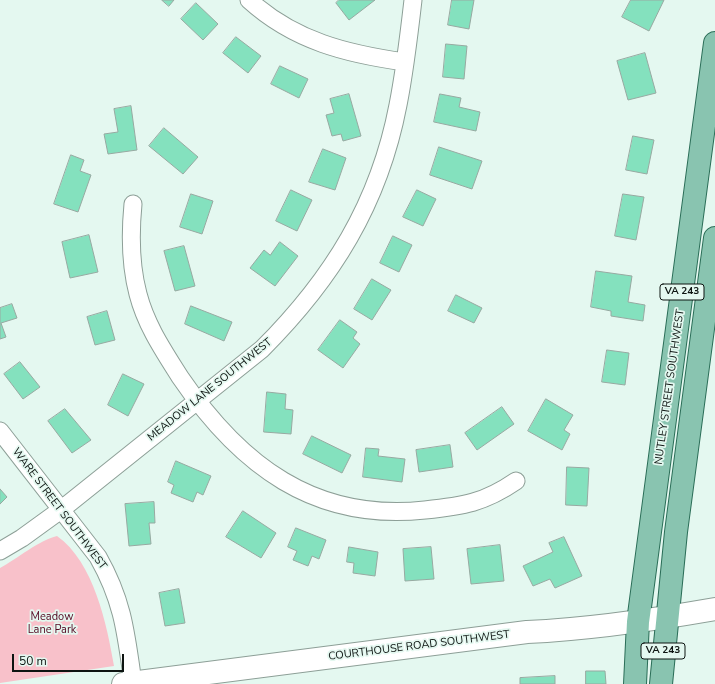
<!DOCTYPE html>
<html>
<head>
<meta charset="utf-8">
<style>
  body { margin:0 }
  #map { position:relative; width:715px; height:684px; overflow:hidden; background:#e4f8f0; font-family:"Nunito Sans",sans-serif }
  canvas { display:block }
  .scale { position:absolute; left:12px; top:654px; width:112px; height:18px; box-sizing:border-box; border:2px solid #0d1411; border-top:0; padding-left:5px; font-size:12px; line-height:14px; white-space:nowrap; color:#0d1411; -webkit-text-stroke:3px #e4f8f0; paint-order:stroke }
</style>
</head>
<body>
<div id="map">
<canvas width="715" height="684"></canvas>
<div class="scale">50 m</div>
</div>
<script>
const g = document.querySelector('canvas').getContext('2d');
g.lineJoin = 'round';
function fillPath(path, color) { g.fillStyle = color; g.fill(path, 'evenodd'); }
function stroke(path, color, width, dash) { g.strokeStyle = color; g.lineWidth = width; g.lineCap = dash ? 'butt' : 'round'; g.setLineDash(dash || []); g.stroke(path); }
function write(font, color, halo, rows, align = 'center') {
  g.font = font + ' "Nunito Sans",sans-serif'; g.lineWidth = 3.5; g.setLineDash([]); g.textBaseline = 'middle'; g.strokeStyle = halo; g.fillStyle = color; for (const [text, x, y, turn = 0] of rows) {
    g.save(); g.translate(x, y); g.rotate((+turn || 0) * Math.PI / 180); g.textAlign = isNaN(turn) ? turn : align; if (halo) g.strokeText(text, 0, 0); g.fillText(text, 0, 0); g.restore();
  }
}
const green = new Path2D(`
  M57,536C94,562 107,625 114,666L0,683V568C17,559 39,540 57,536Z`);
const building = new Path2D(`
  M162,0H174L169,6Z
  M339,0H375L349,20L336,3Z
  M452,0H474L469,29L448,25Z
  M631,0H664L649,31L622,17Z
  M196,3L218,24L203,40L181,19Z
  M236,37L261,56L248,73L223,53Z
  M446,44L467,46L464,79L443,77Z
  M645,53L656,93L628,100L617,61Z
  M280,66L308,79L299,98L271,84Z
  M349,94L361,136L343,141L341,134L332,136L326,115L334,113L330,99Z
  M440,94L461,98L459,107L480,112L476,131L434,122Z
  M131,106L137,150L108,154L104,134L118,132L114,109Z
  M164,128L198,157L183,174L149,146Z
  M633,136L654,140L647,174L626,170Z
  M439,147L482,161L472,189L430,175Z
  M323,149L346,158L335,190L309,182Z
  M71,155L84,160L80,171L91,175L78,212L54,204Z
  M291,190L312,200L297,231L276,221Z
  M417,190L436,199L423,226L403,217Z
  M191,194L213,201L202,234L180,227Z
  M623,194L644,197L636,240L615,236Z
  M89,235L98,272L70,278L62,242Z
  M393,236L412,245L399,272L380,263Z
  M280,242L298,256L275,286L250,268L264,250L270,255Z
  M184,246L195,286L175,291L164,251Z
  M596,271L632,276L628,302L645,305L643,321L611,316V311L591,307Z
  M372,279L391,290L372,320L354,309Z
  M456,295L482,308L474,323L448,311Z
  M12,304L17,318L1,323L6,337L0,339V308Z
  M191,306L232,322L224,341L185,324Z
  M107,311L115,340L95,345L87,317Z
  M340,320L357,332L353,338L360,344L343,368L318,350Z
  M607,350L629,353L625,385L602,382Z
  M20,362L40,387L23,399L4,374Z
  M123,374L144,384L128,416L108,405Z
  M267,392L286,394L285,409L293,410L291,434L264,432Z
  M546,399L573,415L564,430L570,434L562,450L528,431Z
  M502,407L514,424L477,450L465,433Z
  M65,409L91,440L72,453L48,421Z
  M312,436L351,455L342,473L303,454Z
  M450,445L453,467L419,472L416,450Z
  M366,448L379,449L378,456L405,459L402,482L363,477Z
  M176,461L211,476L203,495L197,492L193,502L171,493L174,485L168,482Z
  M567,467L589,468L587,506L566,505Z
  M0,489L7,497L0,504Z
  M154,502L155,523H149L151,544L129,546L125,504Z
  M243,511L276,533L261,558L226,537Z
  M296,528L326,540L319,559L312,556L308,566L293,560L297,551L288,547Z
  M564,537L582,576L555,588L550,579L533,586L523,566L553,552L549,543Z
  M500,545L504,581L471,584L467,549Z
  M349,547L378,552L375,576L353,573L354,563L347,562Z
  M431,547L434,579L405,581L403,549Z
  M179,589L185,623L165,626L159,593Z
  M586,671H605L606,684H586Z
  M555,676V684H520V678Z`);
const street = new Path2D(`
  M249,0C294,41 347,54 405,62
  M133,204C130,235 130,264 138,294C146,325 163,350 180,377C240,465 314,522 425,510C463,506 484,503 516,481
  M0,431L98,557C123,601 126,633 133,683
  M0,551L22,538L62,509L262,349C332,279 379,204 398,105C405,70 409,35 413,0`);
const secondary = new Path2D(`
  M123,684L527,632C591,629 652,620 715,609`);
const primary = new Path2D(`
  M635,684L638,622L715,43
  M661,684L676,532L715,238`);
const shields = [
  [682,292,44],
  [663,651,44]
];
const shieldNames = [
  ["VA 243",682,292],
  ["VA 243",663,651]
];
const streetNames = [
  ["NUTLEY STREET SOUTHWEST",670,387,-82],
  ["MEADOW LANE SOUTHWEST",210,390,-39],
  ["WARE STREET SOUTHWEST",59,509,53],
  ["COURTHOUSE ROAD SOUTHWEST",419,646,-7]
];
const parkNames = [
  ["Meadow",52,617],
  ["Lane Park",52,630]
];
fillPath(green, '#f8c1ca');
fillPath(building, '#84e1be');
stroke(building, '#97a9a1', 1);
stroke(street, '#8d9f97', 19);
stroke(secondary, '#8d9f97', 24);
stroke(primary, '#2a6d57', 24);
stroke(street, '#fff', 17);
stroke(secondary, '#fff', 22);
stroke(primary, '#89c4b0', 22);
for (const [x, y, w] of shields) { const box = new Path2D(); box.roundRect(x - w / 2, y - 8, w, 16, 3); g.fillStyle = '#e4f8f0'; g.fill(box); stroke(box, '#0d1411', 1); }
write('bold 10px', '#0d1411', null, shieldNames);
write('11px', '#0d1411', '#e4f8f0', streetNames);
write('11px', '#540822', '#e4f8f0', parkNames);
</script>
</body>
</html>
